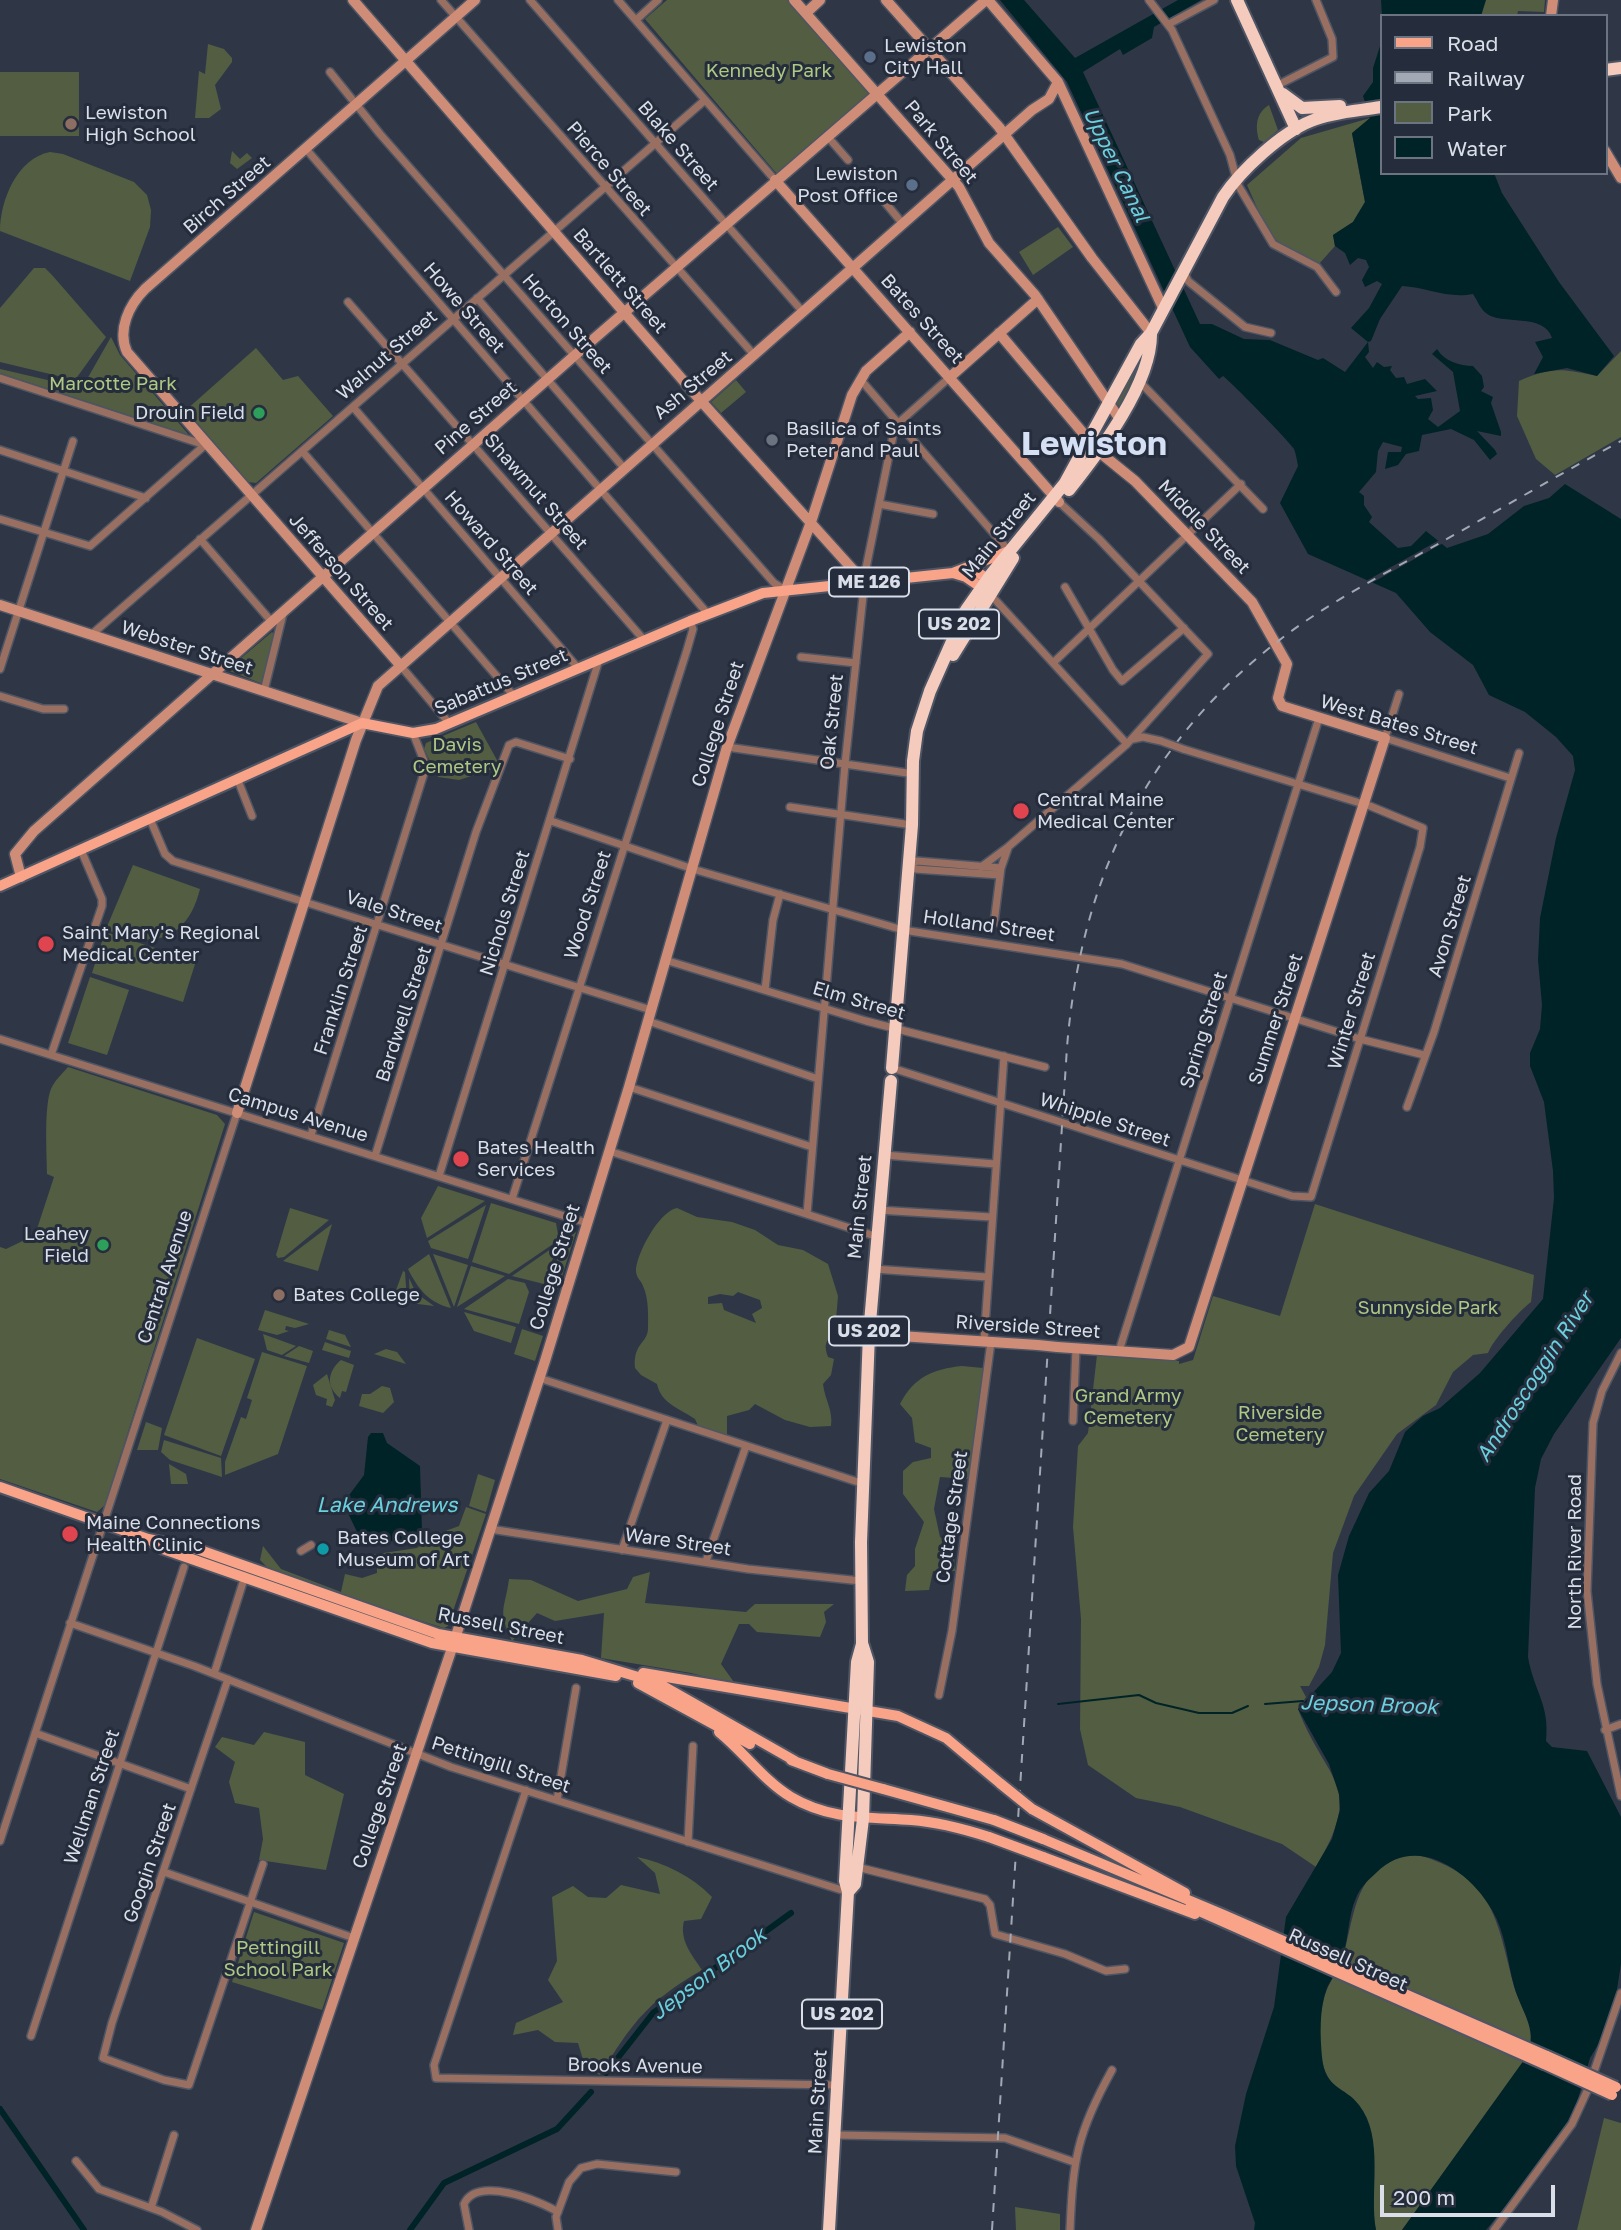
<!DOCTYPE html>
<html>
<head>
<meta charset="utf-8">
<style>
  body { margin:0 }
  #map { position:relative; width:1621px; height:2230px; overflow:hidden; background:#2f3747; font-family:"Golos Text",sans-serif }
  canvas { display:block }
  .legend { position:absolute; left:1380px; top:14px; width:228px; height:161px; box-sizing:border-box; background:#252d3c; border:2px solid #6d7481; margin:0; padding:9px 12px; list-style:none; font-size:21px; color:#d9dee8 }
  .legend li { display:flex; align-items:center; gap:14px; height:35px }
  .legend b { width:35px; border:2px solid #6d7481 }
  .scale { position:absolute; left:1380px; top:2185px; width:175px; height:32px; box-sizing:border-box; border:4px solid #d9dee8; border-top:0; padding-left:9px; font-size:21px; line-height:24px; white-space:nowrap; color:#d9dee8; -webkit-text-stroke:5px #252d3c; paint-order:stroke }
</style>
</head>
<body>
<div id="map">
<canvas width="1621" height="2230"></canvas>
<ul class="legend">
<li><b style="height:9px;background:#f9a389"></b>Road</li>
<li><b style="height:9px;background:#a2a8b4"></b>Railway</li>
<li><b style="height:19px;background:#535d42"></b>Park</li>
<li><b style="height:19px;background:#002327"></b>Water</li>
</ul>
<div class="scale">200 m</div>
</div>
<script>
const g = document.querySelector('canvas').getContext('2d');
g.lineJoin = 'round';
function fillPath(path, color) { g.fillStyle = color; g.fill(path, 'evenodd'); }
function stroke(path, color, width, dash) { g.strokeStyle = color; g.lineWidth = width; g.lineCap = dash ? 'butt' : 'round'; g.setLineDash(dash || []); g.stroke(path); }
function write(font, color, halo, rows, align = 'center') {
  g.font = font + ' "Golos Text",sans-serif'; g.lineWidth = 6; g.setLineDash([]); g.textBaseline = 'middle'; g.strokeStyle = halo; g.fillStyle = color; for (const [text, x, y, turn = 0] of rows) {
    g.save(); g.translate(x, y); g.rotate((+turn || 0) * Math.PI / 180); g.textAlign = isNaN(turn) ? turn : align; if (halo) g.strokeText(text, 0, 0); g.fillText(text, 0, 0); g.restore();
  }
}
const green = new Path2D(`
  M667,0H789L869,94L777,174L645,19Z
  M1483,0H1545L1544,12L1518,11L1517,16H1480Z
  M208,44L224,49L232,58V62L215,85L221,109L209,118H195L199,71L205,74Z
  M0,72H79V136H0Z
  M1269,105L1278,130L1264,142L1259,140C1255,126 1256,113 1269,105Z
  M1370,118L1352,134L1365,202L1353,222L1333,235L1335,246L1319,264L1273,244L1247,185L1301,138Z
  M232,151L240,159L247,153L252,158L237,169L230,163Z
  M50,152L63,154L134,182L147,195L151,210L150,227L130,281L0,231C0,201 17,158 50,152Z
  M1058,227L1073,247L1033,275L1019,252Z
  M34,268H45L52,275L106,337L75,380L0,362V308Z
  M111,337L120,355L189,435L0,373V369L82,388Z
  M1147,343L1121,405H1116L1115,403Z
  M256,348L283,380L298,376L333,416L256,483L248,482L186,410Z
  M1621,351V437L1555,475L1536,459L1517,416L1519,381C1552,366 1564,369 1597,376Z
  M736,380L746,392L721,413L711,402Z
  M272,632L275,635L263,684L227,670Z
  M476,722L498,762L496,768L459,780L438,777L424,749L426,743Z
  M133,865L200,889C187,941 152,950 106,929Z
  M105,932L196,961L183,1002L92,973Z
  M90,977L129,990L107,1055L68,1043Z
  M68,1067L217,1115L225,1124L105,1505L97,1512L0,1479V1247L6,1249L35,1235L54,1177L47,1174C47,1154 43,1100 53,1085C57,1078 63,1073 68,1067Z
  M438,1186L485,1201L427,1238L421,1218Z
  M491,1203L556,1223L559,1240L509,1274L472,1262Z
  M1315,1204L1534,1275L1531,1302C1518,1312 1493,1340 1488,1353L1473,1355L1453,1372L1436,1405L1397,1434L1354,1496L1333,1553L1325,1645L1319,1667L1309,1686H1300L1306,1697L1298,1709C1326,1783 1366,1783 1316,1867L1282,1844L1180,1807L1136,1798L1088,1765L1080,1729L1081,1619L1073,1527L1078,1446L1088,1433L1097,1355L1179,1361V1364L1193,1360L1213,1296L1280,1316Z
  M486,1205L468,1259L431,1248L428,1241Z
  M290,1208L329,1220L284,1257L278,1258L276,1255Z
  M677,1208L697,1217L732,1222L755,1230L778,1245L803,1250L828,1264L838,1296L835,1332C825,1341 824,1345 828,1357L834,1359L831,1375L823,1384C825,1401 833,1409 831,1426L810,1427L785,1420L755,1404L749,1410L727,1416V1438L699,1428L695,1419C681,1409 661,1404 657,1384L641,1375L635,1368C633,1343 647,1344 648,1329C648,1315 649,1299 643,1286C641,1280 637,1279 636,1272C635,1256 659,1211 677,1208ZM738,1292L760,1300L762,1308L752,1314L756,1323L724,1310L722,1303L708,1304V1297L720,1294L733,1296Z
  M332,1224L318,1271L283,1261Z
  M576,1232L558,1289L550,1286L562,1241Z
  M558,1244L544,1284L512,1276Z
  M429,1254L451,1308C429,1303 418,1289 408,1269Z
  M433,1254L468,1265L454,1307Z
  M471,1266L505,1276L457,1307Z
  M403,1271L405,1272L407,1302L396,1298L395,1293Z
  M409,1278L416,1293L434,1306L410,1303Z
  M508,1279L525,1283L529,1292L519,1324L464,1309Z
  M265,1310L309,1324L295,1328L286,1326L285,1330L289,1331L277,1335L258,1330Z
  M464,1312L516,1327L511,1343L474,1331Z
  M522,1329L543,1336L535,1361L514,1354Z
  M329,1330L345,1335L351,1347L326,1339Z
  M263,1334L296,1346L282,1355L267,1350Z
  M197,1338L255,1359L221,1456L164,1435Z
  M325,1342L351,1351L349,1358L322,1350Z
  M299,1346L313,1351L309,1363L284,1356Z
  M386,1349L397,1352L406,1364L374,1354Z
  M262,1352L307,1366L278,1454L225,1475V1462L241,1417L246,1419L252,1400L247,1398Z
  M341,1360L354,1365L346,1392L342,1391L340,1398C325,1386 328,1371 341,1360Z
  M962,1366L983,1368L971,1479L940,1477L934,1509L940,1537L953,1545L955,1571H933L929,1590L905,1591L907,1575L915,1566V1549L924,1522L903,1494V1471L913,1462L931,1458V1448L915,1442L912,1418L900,1404C914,1377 933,1369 962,1366Z
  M327,1374L335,1400L332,1407L326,1405L327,1399L316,1395L313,1385Z
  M382,1386L390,1388L394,1402L383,1413L359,1406L362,1394H370Z
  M146,1422L162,1428L158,1450H137Z
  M164,1440L221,1458L222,1477L170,1460L161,1452Z
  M169,1464L186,1474L188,1484H171Z
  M478,1474L495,1480L486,1512L469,1506Z
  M466,1507L486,1514L448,1626L444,1628L334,1594L267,1567L260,1560L263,1546L281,1569L341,1592L345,1574L362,1578L377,1573V1565L370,1555L417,1548L432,1536L459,1526Z
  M650,1572L645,1603L746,1612L755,1604H834L824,1612L826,1622L820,1637L757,1632L749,1624H739L721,1664L736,1685L691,1673L601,1658L604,1613L555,1621L537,1613L512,1641C497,1609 505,1610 509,1579L531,1580L578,1601L627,1589L633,1577Z
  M264,1732L305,1742V1775L344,1794L326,1870L259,1860L263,1839L259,1808L235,1803L229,1782L235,1762L215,1747L222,1737L254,1745Z
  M1415,1854C1494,1876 1496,1917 1514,1986C1522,2014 1542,2032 1524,2061L1402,2230H1376C1369,2195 1379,2158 1368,2124C1357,2093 1329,2095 1322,2061C1318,2041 1319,2006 1328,1987C1333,1976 1341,1966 1344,1954C1356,1908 1356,1863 1415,1854Z
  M637,1857C665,1863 692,1876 712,1897L701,1919L684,1921C679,1940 692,1955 702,1970C647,2002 633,2022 600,2075L585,2066L578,2043L555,2042L538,2030L513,2035L516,2023L563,2002L548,1980L557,1961L552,1897L573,1886L588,1897L606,1898L621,1885L660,1894L655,1873Z
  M254,1912L344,1943L322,2010L232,1982Z
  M1604,2118L1621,2123V2230H1577Z
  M1015,2207L1060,2214V2230H1016Z`);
const water = new Path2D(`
  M1000,0H1024L1075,58L1178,0H1201L1154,27L1152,38L1123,55L1120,49L1083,72L1200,324H1212L1244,339L1270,340L1318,360L1323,358L1345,372L1368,342L1351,328L1369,308L1382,284L1377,281L1365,287L1362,280L1369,267L1366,260L1358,258L1350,265L1345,253L1335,246L1333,235L1353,222L1365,202L1352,133L1370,118L1363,96L1373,82V68L1381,43V173H1494L1502,193L1559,282L1614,356L1597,376L1567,368L1534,374L1543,357L1535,342L1552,338C1544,312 1501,326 1486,313C1481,310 1477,300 1473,294C1447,299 1426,287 1402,286L1380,319L1371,341L1368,342L1369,352L1365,357L1373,368L1377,362L1384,367L1392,366L1390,370L1396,378L1404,377L1407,384L1425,379L1437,391L1415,396L1418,399L1431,398L1433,410L1428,419L1438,427L1460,411L1453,372L1432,354L1437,349C1444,361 1460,366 1473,366L1482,376L1484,387L1481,391L1493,397L1491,403L1501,432V436L1477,431L1495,450L1497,454L1490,460L1474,440L1451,429L1422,435L1419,451L1406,454L1398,465L1385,469L1388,452H1401L1402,447L1383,442L1378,451L1376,472L1359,492L1364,496V505L1372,517L1369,522L1398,548L1411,546L1426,531L1447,548L1488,534L1524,506L1549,498L1565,484L1621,519V1338L1554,1434L1541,1459L1535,1488L1528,1657C1534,1692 1550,1704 1546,1741L1552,1747L1587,1751L1621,1817V1964L1614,2008L1605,2033L1590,2058L1572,2119L1556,2144L1486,2230H1402L1524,2060C1541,2032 1522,2014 1514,1986C1507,1960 1506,1934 1492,1910C1469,1870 1415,1833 1376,1873C1368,1880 1360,1888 1356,1898C1348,1916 1349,1936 1343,1955C1340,1967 1332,1977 1327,1988C1319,2008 1320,2037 1322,2057C1325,2090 1345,2086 1359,2105C1385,2138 1369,2192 1376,2230H1254L1255,2223L1236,2166L1235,2146L1246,2094L1274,2007L1286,1917L1332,1839L1340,1810L1339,1794L1329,1764L1298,1709L1332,1672L1341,1653L1338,1575L1349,1536L1369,1493L1389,1471L1405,1432L1423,1416L1440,1408L1480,1373L1543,1299L1554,1198L1553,1171L1544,1102L1530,1066V1053L1540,1029L1542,1005L1538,960L1540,918L1556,838L1575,770L1573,756L1556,737L1525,712L1489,695L1473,665L1430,632L1396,593L1308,554L1280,503L1298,466C1297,461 1296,454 1294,449C1292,444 1231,382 1223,376L1219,379L1190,347L1067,82Z
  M1381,0H1486L1481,16H1382Z
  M371,1433H383L387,1443L420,1466L422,1532L415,1539C397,1539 378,1546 360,1538L345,1507L347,1498L364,1475L368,1437Z`);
const pier = new Path2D(`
  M1443,538L1445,542L1368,585L1366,581Z`);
const stream = new Path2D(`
  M1058,1704L1139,1695L1156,1703L1199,1713H1232L1248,1706
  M1265,1704L1303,1701`);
const canal = new Path2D(`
  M606,2073L653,2013L791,1913
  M0,2109L84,2230
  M410,2230L444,2183L557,2129L591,2092`);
const street = new Path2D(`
  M441,0L755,356
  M530,0L803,312
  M618,0L775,180
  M1149,0L1172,30L1230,155L1238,185L1273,244L1317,267L1336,292
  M636,20L658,0
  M1169,24L1214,0
  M330,72L380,134L774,583L785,590
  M1276,86L1333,57L1332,39L1316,0
  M827,136L848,160
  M306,149L708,614
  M878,194L903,224
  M1184,272L1188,281L1245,327L1271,333
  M477,298L624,468
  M348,302L644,640
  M0,378L205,445
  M860,379L1009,551
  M1139,381L1263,509
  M353,407L578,668
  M0,450L146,498
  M302,451L513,695
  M879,504L933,514
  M0,519L90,546L205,445
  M200,539L271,621
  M1065,587L1113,670L1122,681L1184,628
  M989,593L1127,744
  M91,635L705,100
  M801,657L856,663
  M1054,662L1241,484
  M400,665L449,723
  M0,669L73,441
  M264,691L284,610
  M1399,694L1385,738L1510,778
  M0,696L43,709H64
  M1133,739L1143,737L1161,741
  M727,747L914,774
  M237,778L252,816
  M790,807L912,825
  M150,819L165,854L173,861L651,1010
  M551,821L696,870L903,930L1122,964L1360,1039L1424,1055
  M909,865L917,861L1001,868
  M909,865L915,869L1000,875
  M981,867L1008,847L1127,744L1208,654L1099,539L1059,502
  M994,923L1001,868L1008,848
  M665,960L866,1021L1045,1067
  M765,990L773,920L780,894
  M648,1021L818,1079
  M0,1039L587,1223
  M51,1055L102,906V899L81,850
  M892,1068L1292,1196L1311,1197L1420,847L1423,828L1370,806L1183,749
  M629,1087L812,1147
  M1407,1107L1434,1032L1519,753
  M311,1135L424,773V761L413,733
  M609,1151L875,1236
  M884,1155L995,1164
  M375,1156L476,832L509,745L516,742L570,759
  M439,1176L599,660
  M512,1199L687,650L693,629L690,621
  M878,1210L991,1217
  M807,1214L845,764L866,568L895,426L950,377
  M874,1269L987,1277
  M984,1341L1004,1056
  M1119,1351L1319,718
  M1621,1353L1602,1391L1593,1423L1587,1591L1597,1684L1621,1796
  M539,1378L864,1484
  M1073,1421L1076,1348
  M490,1529L748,1569L861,1581
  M622,1550L667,1420
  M301,1551L311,1545
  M706,1561L746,1446
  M70,1623L194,1666L451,1767L848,1892
  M214,1674L245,1576
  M228,1679L112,2023L103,2058L164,2080L189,2085L263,1864
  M939,1695L952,1631L991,1342
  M1605,1730L1621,1724
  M35,1733L191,1789
  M526,1790L434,2065L436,2078L837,2085
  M557,1800L576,1688
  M0,1841L237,1113
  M688,1842L693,1746
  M857,1867L985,1899L990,1905L995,1934L1065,1954L1106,1971L1125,1969
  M164,1872L354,1938
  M31,2036L184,1567
  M836,2135L1005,2138L1074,2162
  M76,2161L99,2189L162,2212L197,2230
  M151,2208L174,2135
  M469,2230L464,2204C477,2175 540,2201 558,2212
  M558,2230L556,2217L569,2182L581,2168L597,2164L676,2172
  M1070,2230C1073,2159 1077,2133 1112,2070
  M1494,2230L1572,2124L1588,2089L1621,1993`);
const secondary = new Path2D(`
  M353,0L701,401L864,582
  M794,0L959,187L989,243L1035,295L1119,418
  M886,0L999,127L1092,258L1151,333
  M988,0L1058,82L1163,308
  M806,13L820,0
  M1551,16L1553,0
  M1605,151L1621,178
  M775,180L1059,502
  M999,333L1098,451L1135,481L1252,602L1287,664L1278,698L1282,706L1385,738L1189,1347L1173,1355L1057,1347
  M950,377L1038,299
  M0,605L362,723
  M400,665L127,352C117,330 129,305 145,289L475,0
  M21,877L15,854L34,831L574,356L986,0
  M237,1113L356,740L378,686L1032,110L1049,99L1058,82
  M869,1334L1038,1345
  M256,2230L452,1648L545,1361L629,1087L727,747L811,522L852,395L866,371L910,332`);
const primary = new Path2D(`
  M959,572H977L992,582
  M953,573L1009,551
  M0,886L362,723L413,733L436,729L690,621L763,593L953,573L966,577L988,592
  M0,1487L148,1539L194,1548L438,1634L582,1660L658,1683L795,1761
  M150,1540L163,1549L432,1643L616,1676
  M643,1673L898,1716L946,1738L1001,1784
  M638,1683L750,1744
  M719,1732C744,1752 764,1781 791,1797C830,1820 867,1817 911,1820C938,1822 964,1829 989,1837
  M791,1760L828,1774
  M883,1789L994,1820
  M1032,1809L1185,1893
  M1043,1839L1224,1915L1547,2056
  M1043,1857L1195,1914
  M1190,1907L1544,2064`);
const highway = new Path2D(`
  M1237,0L1296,129
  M1605,70L1621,68
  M1283,94L1302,108L1340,106
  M1069,490C1100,451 1152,383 1151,333
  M953,655L1013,558
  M892,1068L912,825L913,761L917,731L930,691L966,610L992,573L1065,483L1141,344L1151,333L1223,197C1241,170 1281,133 1311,121C1333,112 1358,111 1381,107
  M848,1892L855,1884L863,1819L868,1662L862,1643L861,1542L869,1334L891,1081
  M829,2230L848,1892L845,1881L857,1662L862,1644`);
const rail = new Path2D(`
  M992,2230L1067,1047C1081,876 1148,739 1286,635C1336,598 1392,570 1445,540C1504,507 1562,473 1621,441`);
const streetBridge = new Path2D(`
  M1161,741L1183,749`);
const secondaryBridge = new Path2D(`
  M1038,1345L1057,1347`);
const primaryBridge = new Path2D(`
  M828,1774L883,1789
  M1001,1784L1032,1809
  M994,1820L1043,1839
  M989,1837L1043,1857
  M1547,2056L1616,2087
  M1544,2064L1612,2095`);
const markers = [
  [870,57,7,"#5c6f8a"],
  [71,124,7,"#8d6e63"],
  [912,185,7,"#5c6f8a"],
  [259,413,7,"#2e9e5b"],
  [772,440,7,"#6b7280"],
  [1021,811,9,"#e0444e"],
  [46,944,9,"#e0444e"],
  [461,1159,9,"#e0444e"],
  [103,1245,7,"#2e9e5b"],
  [279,1295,7,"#8d6e63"],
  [70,1534,9,"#e0444e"],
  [323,1549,7,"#0f9aa8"]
];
const shields = [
  [869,582,80],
  [959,624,80],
  [869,1331,80],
  [842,2014,80]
];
const shieldNames = [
  ["ME 126",869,582],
  ["US 202",959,624],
  ["US 202",869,1331],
  ["US 202",842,2014]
];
const poiNames = [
  ["Lewiston",884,46],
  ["City Hall",884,68],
  ["Lewiston",85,113],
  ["High School",85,135],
  ["Lewiston",898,174,"right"],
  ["Post Office",898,196,"right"],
  ["Drouin Field",245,413,"right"],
  ["Basilica of Saints",786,429],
  ["Peter and Paul",786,451],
  ["Central Maine",1037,800],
  ["Medical Center",1037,822],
  ["Saint Mary's Regional",62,933],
  ["Medical Center",62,955],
  ["Bates Health",477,1148],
  ["Services",477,1170],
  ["Leahey",89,1234,"right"],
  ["Field",89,1256,"right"],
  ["Bates College",293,1295],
  ["Maine Connections",86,1523],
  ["Health Clinic",86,1545],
  ["Bates College",337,1538],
  ["Museum of Art",337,1560]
];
const parkNames = [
  ["Kennedy Park",769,71],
  ["Marcotte Park",113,384],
  ["Davis",457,745],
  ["Cemetery",457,767],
  ["Sunnyside Park",1428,1308],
  ["Grand Army",1128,1396],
  ["Cemetery",1128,1418],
  ["Riverside",1280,1413],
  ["Cemetery",1280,1435],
  ["Pettingill",278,1948],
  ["School Park",278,1970]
];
const streetNames = [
  ["Park Street",941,142,50],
  ["Blake Street",678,146,49],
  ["Pierce Street",609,169,49],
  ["Birch Street",227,195,-41],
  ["Bartlett Street",620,281,49],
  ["Howe Street",464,308,49],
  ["Bates Street",922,319,48],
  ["Horton Street",567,324,49],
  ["Walnut Street",387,355,-41],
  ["Ash Street",693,385,-40],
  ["Pine Street",476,418,-41],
  ["Shawmut Street",536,492,49],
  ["Middle Street",1204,527,46],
  ["Main Street",999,535,-51],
  ["Howard Street",491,543,49],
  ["Jefferson Street",341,572,49],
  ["Webster Street",187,648,18],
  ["Sabattus Street",501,682,-23],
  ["Oak Street",832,722,-84],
  ["College Street",718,724,-72],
  ["West Bates Street",1399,725,17],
  ["Wood Street",588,905,-72],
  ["Vale Street",394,912,18],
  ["Nichols Street",505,913,-73],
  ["Holland Street",989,926,8],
  ["Avon Street",1450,926,-73],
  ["Franklin Street",341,990,-72],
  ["Elm Street",859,1001,16],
  ["Winter Street",1352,1011,-73],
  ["Bardwell Street",404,1014,-72],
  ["Summer Street",1276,1019,-72],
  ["Spring Street",1204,1030,-73],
  ["Campus Avenue",298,1115,17],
  ["Whipple Street",1105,1120,18],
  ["Main Street",860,1207,-84],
  ["College Street",555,1267,-73],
  ["Central Avenue",165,1277,-72],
  ["Riverside Street",1028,1327,4],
  ["Cottage Street",952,1517,-82],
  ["Ware Street",678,1542,8],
  ["North River Road",1575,1552,-90],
  ["Russell Street",501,1626,11],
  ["Pettingill Street",501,1765,18],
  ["Wellman Street",92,1797,-72],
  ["College Street",380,1806,-71],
  ["Googin Street",150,1863,-71],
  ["Russell Street",1348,1960,24],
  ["Brooks Avenue",635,2066,1],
  ["Main Street",818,2102,-87]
];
const waterNames = [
  ["Upper Canal",1116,165,64],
  ["Androscoggin River",1535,1377,-57],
  ["Lake Andrews",387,1505],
  ["Jepson Brook",1369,1705,2],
  ["Jepson Brook",709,1974,-37]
];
const townNames = [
  ["Lewiston",1094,445]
];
fillPath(green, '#535d42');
fillPath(water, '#002327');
fillPath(pier, '#2f3747');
stroke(stream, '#002327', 2);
stroke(canal, '#002327', 6);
stroke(street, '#4e5564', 10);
stroke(secondary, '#4e5564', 13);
stroke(primary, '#4e5564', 14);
stroke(highway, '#4e5564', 16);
stroke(street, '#996f61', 7);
stroke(secondary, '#cf8d78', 10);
stroke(primary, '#f9a389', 10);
stroke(highway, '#f5cbbe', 12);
stroke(rail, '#a2a8b4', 2, [9, 9]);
stroke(streetBridge, '#4e5564', 10, []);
stroke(secondaryBridge, '#4e5564', 13, []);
stroke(primaryBridge, '#4e5564', 14, []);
stroke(streetBridge, '#996f61', 7);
stroke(secondaryBridge, '#cf8d78', 10);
stroke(primaryBridge, '#f9a389', 10);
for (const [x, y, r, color] of markers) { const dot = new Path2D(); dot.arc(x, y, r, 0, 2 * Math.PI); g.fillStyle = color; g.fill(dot); stroke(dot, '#252d3c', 2.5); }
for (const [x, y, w] of shields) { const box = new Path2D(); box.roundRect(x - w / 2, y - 14.5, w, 29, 5); g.fillStyle = '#252d3c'; g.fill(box); stroke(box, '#d9dee8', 2); }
write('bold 18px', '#d9dee8', null, shieldNames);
write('19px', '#d9dee8', '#252d3c', poiNames, 'left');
write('19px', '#afc983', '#252d3c', parkNames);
write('19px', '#d9dee8', '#252d3c', streetNames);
write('italic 21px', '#69d0dd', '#252d3c', waterNames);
write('bold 33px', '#d5e0f5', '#252d3c', townNames);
</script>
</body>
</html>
